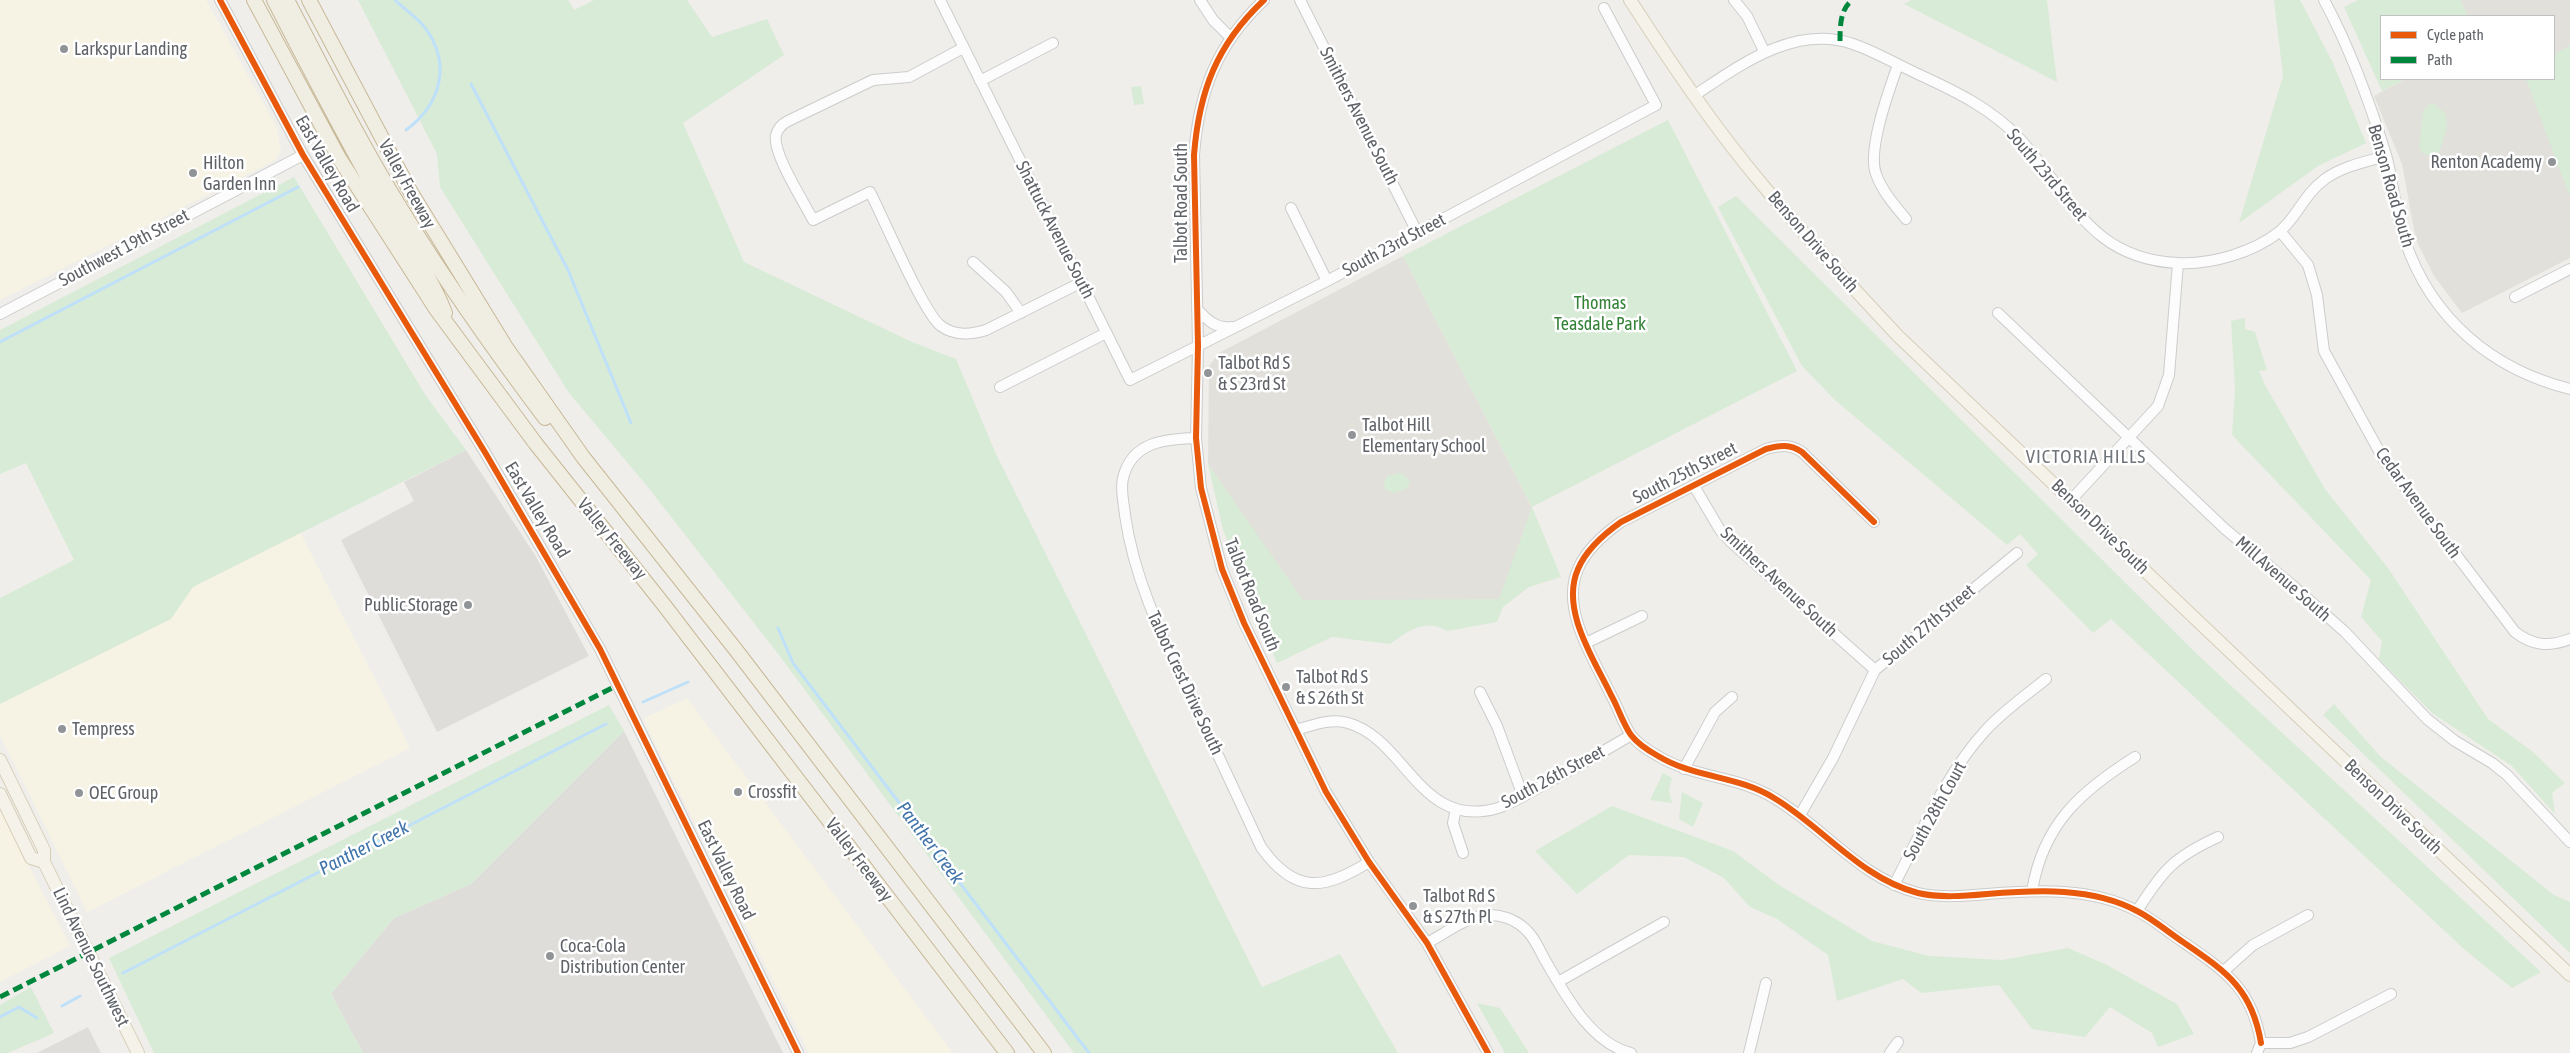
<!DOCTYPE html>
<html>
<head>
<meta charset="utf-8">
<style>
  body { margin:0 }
  #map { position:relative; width:2570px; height:1053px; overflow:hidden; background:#efeeea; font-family:"Asap Condensed",sans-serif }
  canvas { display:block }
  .legend { position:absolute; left:2380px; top:15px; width:175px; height:65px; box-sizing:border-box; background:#fff; border:1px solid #bfc1c3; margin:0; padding:6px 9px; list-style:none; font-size:15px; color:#5f6368 }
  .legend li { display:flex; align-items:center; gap:10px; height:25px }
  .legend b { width:25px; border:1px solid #bfc1c3 }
</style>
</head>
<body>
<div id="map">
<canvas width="2570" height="1053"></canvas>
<ul class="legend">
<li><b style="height:6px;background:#e8590c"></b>Cycle path</li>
<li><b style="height:6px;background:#00873e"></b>Path</li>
</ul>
</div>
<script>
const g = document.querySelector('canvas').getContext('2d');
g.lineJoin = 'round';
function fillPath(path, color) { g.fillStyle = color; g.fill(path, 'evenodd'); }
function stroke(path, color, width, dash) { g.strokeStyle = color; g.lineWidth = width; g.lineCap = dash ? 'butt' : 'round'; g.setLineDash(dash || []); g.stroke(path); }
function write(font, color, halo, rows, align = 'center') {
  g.font = font + ' "Asap Condensed",sans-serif'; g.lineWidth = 5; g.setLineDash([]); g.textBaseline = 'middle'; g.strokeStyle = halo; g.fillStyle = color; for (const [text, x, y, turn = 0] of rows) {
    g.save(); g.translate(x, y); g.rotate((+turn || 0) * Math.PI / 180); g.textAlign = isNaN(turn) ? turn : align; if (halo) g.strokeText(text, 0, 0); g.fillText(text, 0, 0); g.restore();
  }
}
const commercial = new Path2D(`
  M0,0H206L277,128L281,152L274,161L0,300Z
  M300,532L410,748L87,912L0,735V685Z
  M687,698L953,1053H809L643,719Z
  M0,809L70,946L0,982Z`);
const industrial = new Path2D(`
  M466,450L535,555L589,656L437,732L341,540L414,501L404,482Z
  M624,731L783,1053H363L331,994L394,918L471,884Z
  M88,1027L101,1053H37Z`);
const education = new Path2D(`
  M2460,0H2570V258L2462,313L2434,276L2416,240L2402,164L2374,96L2405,79H2554V16H2468Z
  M1403,256L1532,507L1511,601L1304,606L1208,464L1209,366L1219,353Z`);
const green = new Path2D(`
  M358,0H568L574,10L594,0H687L712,37L767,19L784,55L683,123L744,262L912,342L956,359L996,454L1262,987L1340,954L1398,1053H1074L779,655L647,486L569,393L440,187L437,154Z
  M1911,0H2047L2057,82L1904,4Z
  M2274,0H2300L2333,63L2366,143L2318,166L2239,223L2283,76Z
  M2358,0H2460L2468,16H2381V79H2405L2382,91L2344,7Z
  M2570,45V197L2526,79H2554V55Z
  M1141,86L1144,104L1134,105L1131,87Z
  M2432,102L2446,114L2447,127L2439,153L2432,156L2422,153L2419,147L2423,111Z
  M1668,120L1797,371L1532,507L1561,577L1529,587L1503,607L1497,622L1447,631C1425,618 1408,631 1390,644L1332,637L1277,663L1223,530L1208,464L1303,600L1499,599L1532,507L1403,256Z
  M294,177L426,396L466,450L193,587L171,619L0,704V598L74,560L26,463L0,474V330Z
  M1736,196L2200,657L2541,972L2512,988L2465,950L2111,619L2093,633L2026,565L2038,554L2020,534L2007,545L1835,400L1802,366L1718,207Z
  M2245,318V329L2255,332L2267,370L2259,371L2265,385L2325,489L2388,568L2488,719L2533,752L2565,783L2552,793L2555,814L2512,766L2432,713L2379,659L2382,641L2361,617L2371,580L2232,435L2235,389L2231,321Z
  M1400,473L1408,478L1410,483L1406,489L1393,493L1385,489L1384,482L1387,476Z
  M2334,704L2381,757L2554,895L2570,902V953L2323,715Z
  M609,705L624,731L471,884L394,918L331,994L363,1053H154L109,958Z
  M1663,773L1672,778L1669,790L1672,803L1650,800Z
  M1682,792L1703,803L1693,827L1679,819Z
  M1612,806L1733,851L1779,885L1872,941L1929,956L2002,960L2068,948L2105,964L2177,1004L2194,1034L2158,1047L2152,1033L2110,1007L2085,1037L2032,1029L1999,985L1921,993L1903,979L1837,1001L1828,955L1777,919L1750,907L1724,878L1684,857L1629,855L1577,894L1535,851Z
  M31,987L54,1033L8,1053H0V1005Z
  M1477,1003L1500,1008L1529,1053H1505Z`);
const stream = new Path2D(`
  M395,0C404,9 418,18 426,29C452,65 440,105 406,130
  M471,84L568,270L631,423
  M0,342L298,187
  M778,628L793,663L1089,1053
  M643,702L688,682
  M123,973L606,724
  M62,1006L80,996
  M0,1017L19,1007L37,1018`);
const minor = new Path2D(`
  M220,0L303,155L486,454L600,649L798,1053
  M940,0L1130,380L1327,281L1656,105L1604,8
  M1200,0L1213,20L1230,37
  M1264,0C1217,44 1199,91 1194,155L1198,346L1196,438L1201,488L1222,569L1244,623L1326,792L1369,862L1427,943L1488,1053
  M1300,0L1417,232
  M1734,0L1747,16L1764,51
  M2324,0C2350,48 2370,103 2386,155C2394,183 2395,214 2405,241C2432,319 2491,369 2570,389
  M963,48L909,77L873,80L788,121C782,124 778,128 776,135C772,153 804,202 813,220L870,192C883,217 924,314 941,326C955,336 970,335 986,330L1082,282
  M1898,65C1889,90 1867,150 1876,174C1882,191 1895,206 1906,219
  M980,81L1053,43
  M1695,95C1740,65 1795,24 1853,44C1876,52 1898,65 1920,75C1957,92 1992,109 2020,139C2071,195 2089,259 2178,263C2211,265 2254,252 2279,232C2297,218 2303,195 2325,179C2343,166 2365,162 2386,156
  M1291,208L1327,281
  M2280,231L2308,265L2317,295L2324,351L2384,460L2515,632C2533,646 2549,647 2570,639
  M973,262L1006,292L1021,313
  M2515,297L2570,269
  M1197,309C1207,320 1216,329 1232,327
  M1998,313L2225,529L2292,585L2345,632L2427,719L2455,741L2492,763L2507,775L2570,842
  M0,314L303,155
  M1000,387L1106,333
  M1196,438C1166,439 1132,441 1123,478C1120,490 1124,503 1125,515C1134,579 1162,636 1189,693C1213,744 1237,796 1261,847C1295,895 1324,890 1369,862
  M1694,486L1720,530L1731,542L1875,670
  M2071,500L2158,406L2169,375L2178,263
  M1874,522L1802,452C1790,444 1780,445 1766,449L1621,522C1604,534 1586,550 1578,569C1560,610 1594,659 1611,695C1618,707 1623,724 1631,735C1637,743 1649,751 1658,756C1694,778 1739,776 1774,798C1823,827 1860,878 1918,893C1939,898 1965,896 1987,894C2037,890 2092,887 2137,911C2153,919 2168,932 2183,942C2225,971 2252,988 2261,1043
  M1586,643L1642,616
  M1480,692L1497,726L1523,796
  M1296,730C1313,725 1331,718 1348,723C1406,739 1420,831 1498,808C1514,803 1530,792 1545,784C1574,768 1603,752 1631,735
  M1684,769L1715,712L1732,697
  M1456,809L1453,823L1463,853
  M1800,815L1833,758L1875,670L2017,553
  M1894,885C1922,832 1945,775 1985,731C2003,711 2025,696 2046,679
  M2032,891C2043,824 2081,791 2135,757
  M2137,911C2163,870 2174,857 2218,837
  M1427,943C1444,934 1462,920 1481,916C1499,912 1518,920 1529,933C1536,941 1540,951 1545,960C1565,994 1590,1043 1631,1053
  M2225,970L2253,945L2308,915
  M1558,982L1664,922
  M2261,1043H2290L2308,1037L2391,994
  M1749,1053L1766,983
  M1890,1053L1898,1042
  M2257,1053L2261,1043`);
const major = new Path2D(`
  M1630,0C1671,63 1713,126 1761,183C1805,236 1851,286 1898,336L2570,975
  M0,760L44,850V862L138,1053
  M0,794L31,858L44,862`);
const highway = new Path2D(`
  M254,0L339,158L436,309L536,444L664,605L1007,1053
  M274,0C310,70 346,139 385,208C405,243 431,275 445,313
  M287,0C324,70 359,141 401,209C445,281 494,350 545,418
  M309,0L410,191L505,346L583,457L736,650L1044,1053`);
const quiet = new Path2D(`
  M1840,41C1840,27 1840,8 1853,0
  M0,997L618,685`);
const cycleway = new Path2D(`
  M220,0L303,155L486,454L600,649L798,1053
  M1264,0C1217,44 1199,91 1194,155L1198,346L1196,438L1201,488L1222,569L1244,623L1326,792L1369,862L1427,943L1488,1053
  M1874,522L1802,452C1790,444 1780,445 1766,449L1621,522C1604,534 1586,550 1578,569C1560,610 1594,659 1611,695C1618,707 1623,724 1631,735C1637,743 1649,751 1658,756C1694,778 1739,776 1774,798C1823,827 1860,878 1918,893C1939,898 1965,896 1987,894C2037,890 2092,887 2137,911C2153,919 2168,932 2183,942C2225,971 2252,988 2261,1043`);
const markers = [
  [64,49,5,"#919496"],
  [2552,162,5,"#919496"],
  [193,173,5,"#919496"],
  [1208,373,5,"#919496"],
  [1352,435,5,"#919496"],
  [468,605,5,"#919496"],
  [1286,687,5,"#919496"],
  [62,729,5,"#919496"],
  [738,792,5,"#919496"],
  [79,793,5,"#919496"],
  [1413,906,5,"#919496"],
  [550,956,5,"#919496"]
];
const poiNames = [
  ["Larkspur Landing",74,49],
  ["Renton Academy",2542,162,"right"],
  ["Hilton",203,163],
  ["Garden Inn",203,184],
  ["Talbot Rd S",1218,363],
  ["& S 23rd St",1218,384],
  ["Talbot Hill",1362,425],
  ["Elementary School",1362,446],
  ["Public Storage",458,605,"right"],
  ["Talbot Rd S",1296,677],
  ["& S 26th St",1296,698],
  ["Tempress",72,729],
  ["Crossfit",748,792],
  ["OEC Group",89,793],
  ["Talbot Rd S",1423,896],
  ["& S 27th Pl",1423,917],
  ["Coca-Cola",560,946],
  ["Distribution Center",560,967]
];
const streetNames = [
  ["Smithers Avenue South",1359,116,63],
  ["East Valley Road",327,164,60],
  ["South 23rd Street",2047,175,50],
  ["Valley Freeway",407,184,61],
  ["Benson Road South",2391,186,74],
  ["Talbot Road South",1181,203,-90],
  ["Shattuck Avenue South",1055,230,63],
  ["Benson Drive South",1813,242,49],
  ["South 23rd Street",1394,245,-28],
  ["Southwest 19th Street",124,248,-28],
  ["South 25th Street",1685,473,-27],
  ["Cedar Avenue South",2418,503,54],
  ["East Valley Road",537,510,59],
  ["Benson Drive South",2100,527,44],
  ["Valley Freeway",612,539,51],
  ["Mill Avenue South",2283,579,41],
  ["Smithers Avenue South",1779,582,43],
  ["Talbot Road South",1252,595,68],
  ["South 27th Street",1929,625,-40],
  ["Talbot Crest Drive South",1185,683,65],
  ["South 26th Street",1553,777,-28],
  ["Benson Drive South",2393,807,44],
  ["South 28th Court",1935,811,-61],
  ["Valley Freeway",859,860,53],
  ["East Valley Road",726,870,64],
  ["Lind Avenue Southwest",91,957,64]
];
const parkNames = [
  ["Thomas",1600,303],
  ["Teasdale Park",1600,324]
];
const neighbourhoodNames = [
  ["VICTORIA HILLS",2086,457]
];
const waterNames = [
  ["Panther Creek",930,843,53],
  ["Panther Creek",364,848,-27]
];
fillPath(commercial, '#f7f3e4');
fillPath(industrial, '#dfddda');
fillPath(education, '#e2e0da');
fillPath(green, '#d8ebd6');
stroke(stream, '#bfe0f9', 3);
stroke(minor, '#cbcccc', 12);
stroke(major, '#d7ceb8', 14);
stroke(highway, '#c8b996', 16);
stroke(minor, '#fdfcfc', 10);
stroke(major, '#f4f2e9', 12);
stroke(highway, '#f0ede3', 14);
stroke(quiet, '#00873e', 5, [10, 5]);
stroke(cycleway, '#e8590c', 6);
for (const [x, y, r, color] of markers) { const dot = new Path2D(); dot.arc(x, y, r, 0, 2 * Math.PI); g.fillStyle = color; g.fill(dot); stroke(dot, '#fff', 2); }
write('18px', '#5f6368', '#fff', poiNames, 'left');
write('18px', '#5f6368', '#fff', streetNames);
write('18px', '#348238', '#fff', parkNames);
g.letterSpacing = '1px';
write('19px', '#70757a', '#fff', neighbourhoodNames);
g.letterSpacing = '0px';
write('italic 19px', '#4174aa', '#fff', waterNames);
</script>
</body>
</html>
